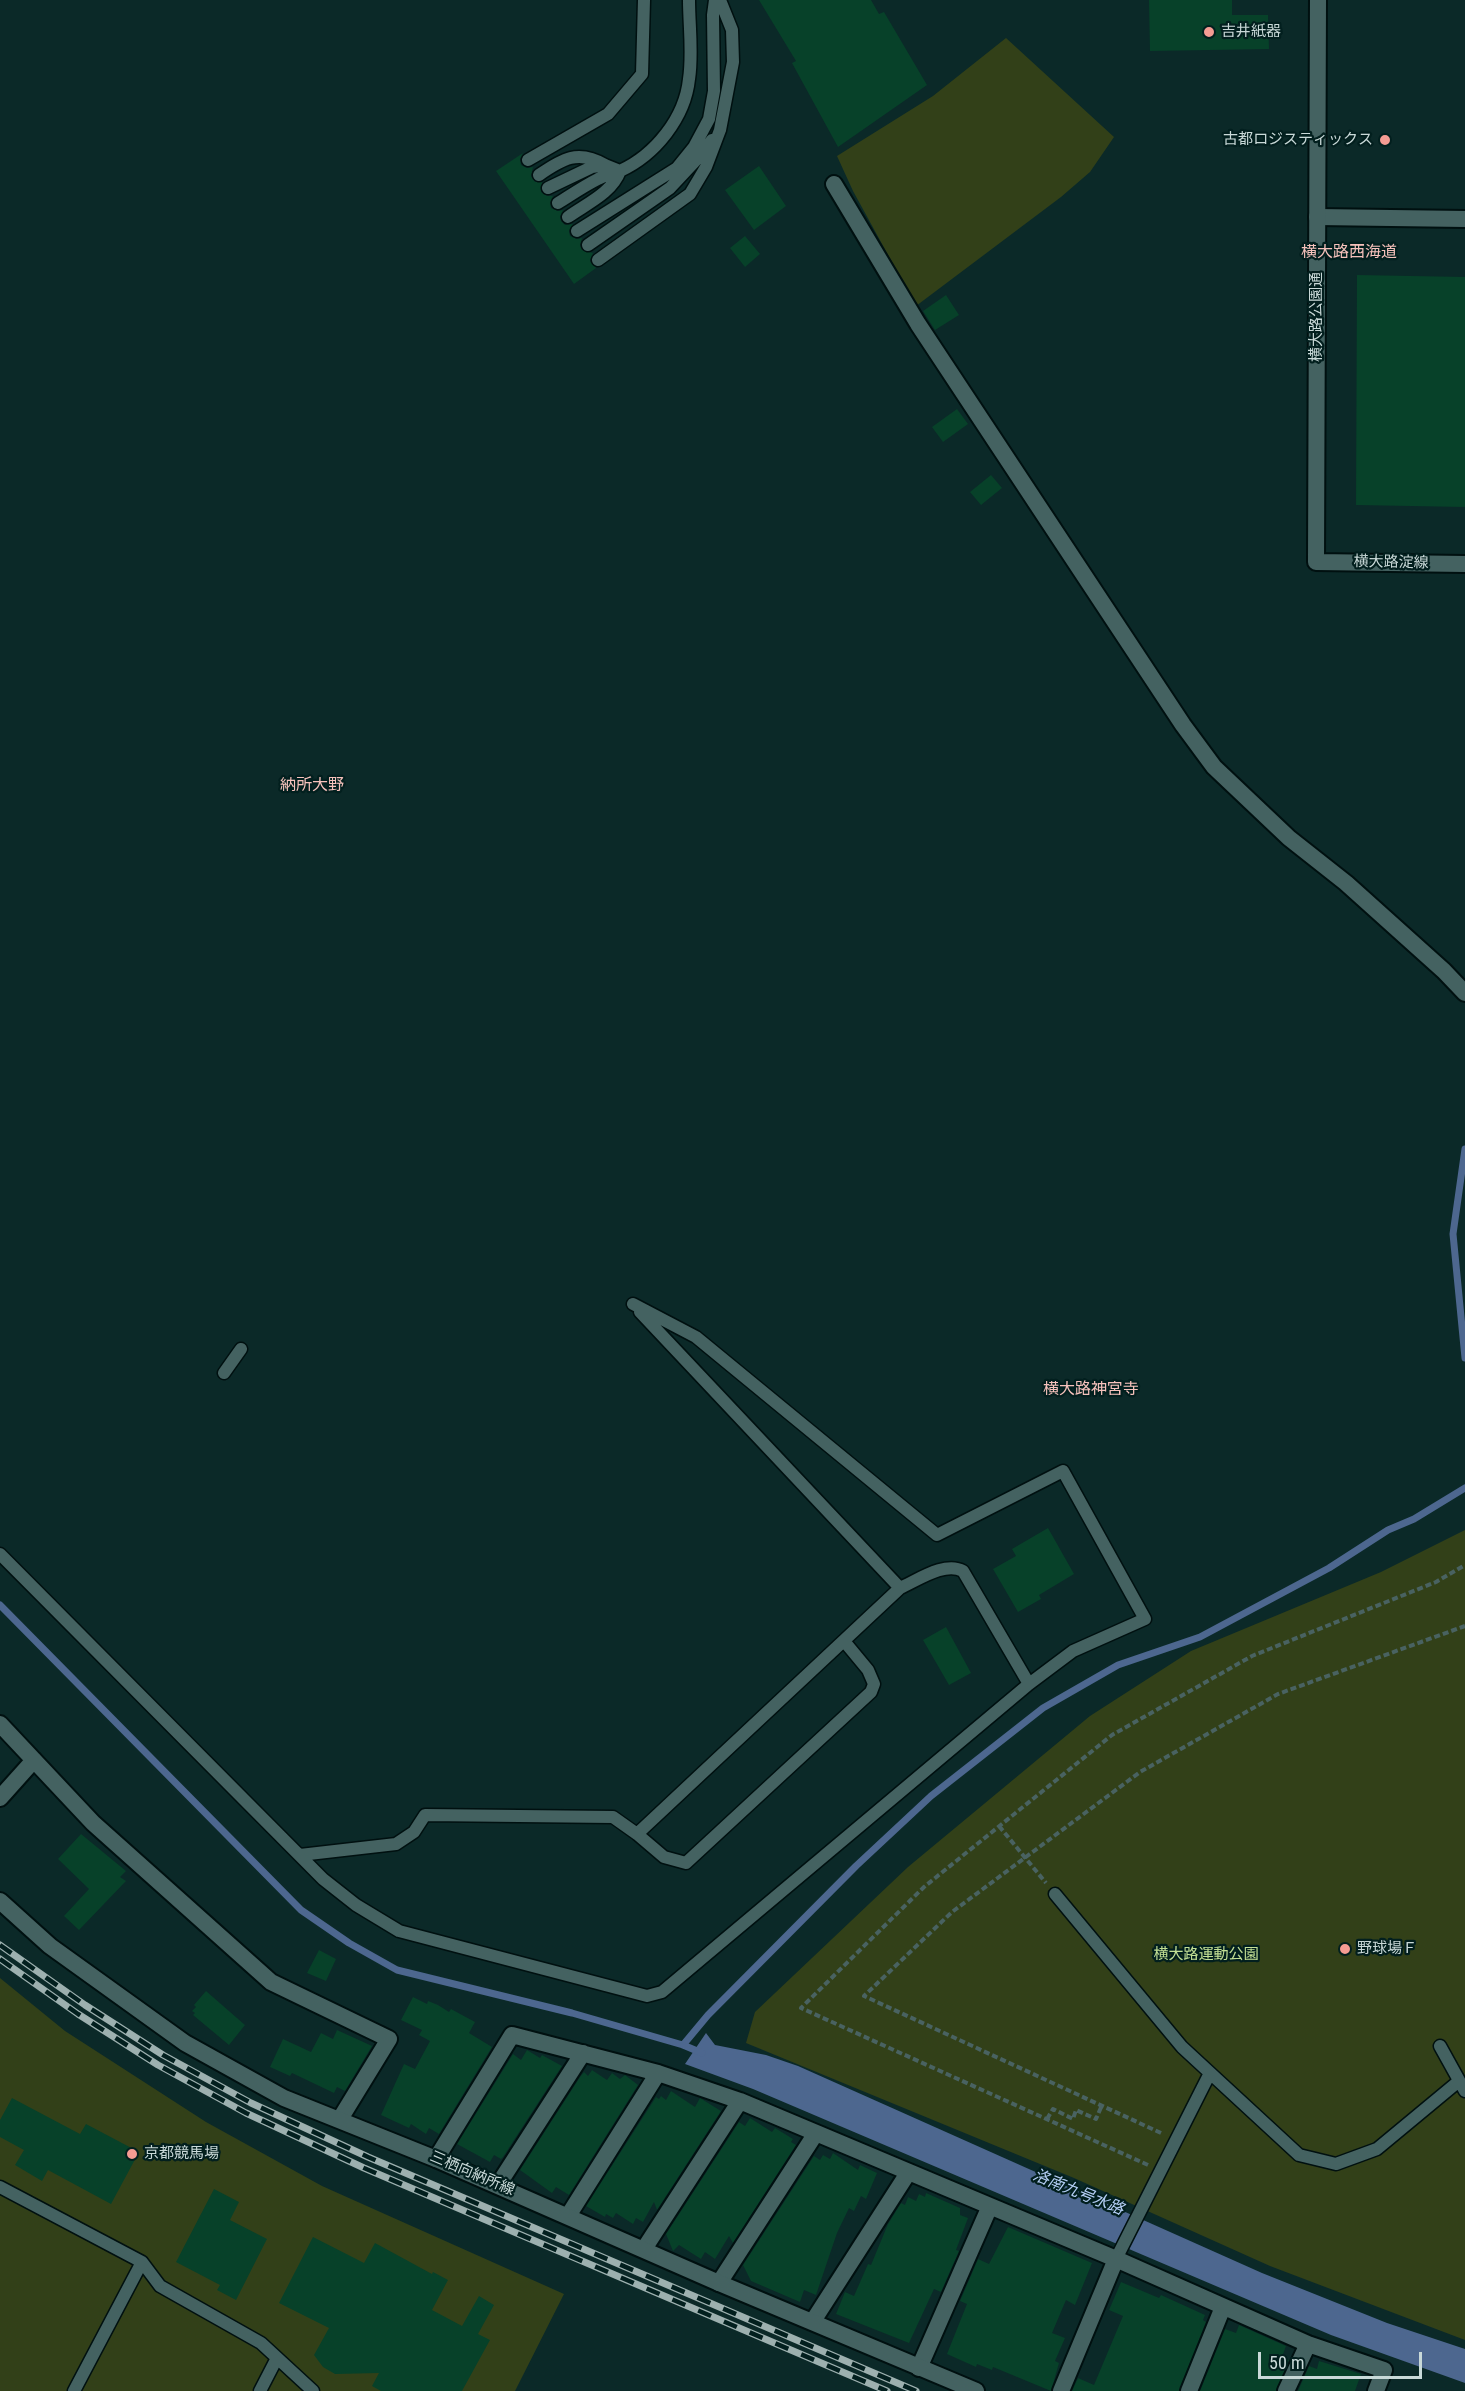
<!DOCTYPE html>
<html>
<head>
<meta charset="utf-8">
<style>
  body { margin:0 }
  #map { position:relative; width:1465px; height:2391px; overflow:hidden; background:#0b2928; font-family:"Roboto Condensed",sans-serif }
  canvas { display:block }
  .scale { position:absolute; left:1258px; top:2352px; width:164px; height:27px; box-sizing:border-box; border:3px solid #c9d9d8; border-top:0; padding-left:8px; font-size:18px; line-height:21px; white-space:nowrap; color:#c9d9d8; -webkit-text-stroke:4px #021f1e; paint-order:stroke }
</style>
</head>
<body>
<div id="map">
<canvas width="1465" height="2391"></canvas>
<div class="scale">50 m</div>
</div>
<script>
const g = document.querySelector('canvas').getContext('2d');
g.lineJoin = 'round';
function fillPath(path, color) { g.fillStyle = color; g.fill(path, 'evenodd'); }
function stroke(path, color, width, dash) { g.strokeStyle = color; g.lineWidth = width; g.lineCap = dash ? 'butt' : 'round'; g.setLineDash(dash || []); g.stroke(path); }
function write(font, color, halo, rows, align = 'center') {
  g.font = font + ' "Roboto Condensed","Noto Sans JP",sans-serif'; g.lineWidth = 4.5; g.setLineDash([]); g.textBaseline = 'middle'; g.strokeStyle = halo; g.fillStyle = color; for (const [text, x, y, turn = 0] of rows) {
    g.save(); g.translate(x, y); g.rotate((+turn || 0) * Math.PI / 180); g.textAlign = isNaN(turn) ? turn : align; if (halo) g.strokeText(text, 0, 0); g.fillText(text, 0, 0); g.restore();
  }
}
const green = new Path2D(`
  M1006,38L1114,137L1090,172L1061,197L916,306L853,191L837,156L933,96Z
  M1465,1530V2340L1270,2266L1074,2178L746,2043L755,2012L908,1867L1090,1716L1191,1651L1381,1572Z
  M0,1978L65,2031L206,2122L322,2186L564,2294L515,2391H0Z`);
const water = new Path2D(`
  M706,2033L715,2045L766,2055L798,2066L1262,2273L1387,2323L1465,2349V2383L1331,2335L753,2089L685,2064Z`);
const stream = new Path2D(`
  M1465,1149L1453,1234L1465,1358
  M0,1605L301,1910L349,1943L397,1970L572,2013L683,2045L702,2053
  M683,2045L708,2015L856,1866L931,1796L1043,1708L1118,1665L1200,1637L1329,1568L1388,1530L1414,1519L1465,1488`);
const building = new Path2D(`
  M759,0H871L879,14L884,12L927,85L838,147L792,63L796,61Z
  M1149,0H1232V15H1268L1269,49L1150,51Z
  M523,153L520,159L521,165L527,168L533,167L531,176L535,182H542L541,192L547,196H553L550,203L551,208L558,211L563,210L560,217L561,221L565,225L573,224L569,231L570,236L577,239L582,238L580,245L582,250L593,253L590,261L596,268L574,284L496,171Z
  M759,166L786,206L754,230L725,190Z
  M745,236L760,254L745,267L730,248Z
  M1357,275L1465,277V507L1356,505Z
  M946,295L959,315L935,330L923,311Z
  M957,409L968,424L943,442L932,427Z
  M991,475L1002,488L981,505L970,492Z
  M1048,1528L1074,1574L1039,1595L1041,1599L1018,1612L993,1569L1016,1556L1012,1549Z
  M946,1627L971,1673L949,1685L923,1640Z
  M81,1834L126,1871L120,1877L126,1881L79,1930L64,1916L89,1889L58,1859Z
  M319,1950L336,1959L326,1981L307,1973Z
  M206,1991L245,2025L229,2045L193,2015L195,2013L192,2011L196,2007L194,2005Z
  M413,1997L427,2004L428,2001L438,2005L449,2012L451,2009L475,2022L469,2033L492,2047L439,2134L429,2128L426,2134L411,2124L409,2128L381,2115L404,2064L415,2069L430,2041L419,2035L422,2030L401,2020Z
  M337,2030L372,2046L345,2091L337,2087L334,2093L292,2073L290,2076L270,2067L283,2039L311,2052L321,2033L333,2039Z
  M527,2050L540,2058L542,2055L562,2066L503,2157L501,2159L494,2155L490,2162L457,2144L513,2054L521,2060Z
  M592,2070L607,2080L612,2073L620,2079L625,2075L638,2085L569,2195L556,2187L552,2193L520,2170L580,2077L584,2072L588,2076Z
  M671,2091L695,2107L700,2098L721,2111L657,2210L654,2202L643,2222L636,2218L633,2224L616,2213L613,2218L606,2214L605,2217L586,2206L656,2097L659,2099L661,2096L666,2100Z
  M12,2098L80,2134L86,2124L139,2152L111,2204L48,2170L42,2181L15,2165L24,2150L0,2137V2120Z
  M750,2118L772,2132L775,2128L793,2139L791,2142L796,2145L733,2243L729,2236L715,2259L705,2252L701,2259L679,2245L673,2251L666,2234L739,2122L745,2126Z
  M833,2153L858,2170L860,2165L877,2173L866,2199L861,2196L854,2211L849,2208L837,2233L816,2295L804,2290L800,2302L751,2281L743,2265L814,2156L820,2160L823,2155L830,2159Z
  M214,2189L239,2202L230,2220L267,2239L236,2300L217,2290L220,2285L176,2262Z
  M926,2193L960,2208V2215L968,2218L956,2250L959,2251L941,2292L934,2289L909,2343L836,2314L845,2292L854,2296L868,2264L871,2265L888,2224L901,2203L905,2205L908,2197L916,2201L919,2194L925,2197Z
  M1008,2227L1092,2263L1075,2305L1066,2300L1052,2333L1065,2338L1055,2361L1059,2363L1051,2391L993,2367L992,2370L977,2364L976,2367L947,2354L967,2304L960,2301L978,2259L989,2264Z
  M313,2237L364,2263L375,2243L432,2274L433,2272L448,2280L432,2310L462,2326L479,2296L494,2305L478,2334L490,2340L462,2391H381L372,2386L379,2373L335,2374L323,2367L314,2355L329,2328L279,2303Z
  M1121,2282L1159,2298L1161,2295L1205,2315L1203,2320L1206,2322L1179,2391H1072L1078,2378L1094,2385L1123,2316L1109,2310Z
  M1239,2325L1286,2346L1282,2357L1289,2360L1276,2391H1200L1225,2329L1236,2333Z
  M1319,2361L1361,2374L1355,2391H1298L1309,2366L1317,2369Z`);
const path = new Path2D(`
  M999,1826L1046,1883
  M1047,2119L1053,2109L1073,2119L1076,2110L1096,2119L1102,2105
  M1161,2133L864,1996L952,1912L1140,1772L1278,1694L1465,1626
  M1148,2165L801,2008L924,1887L1112,1735L1252,1656L1436,1582L1465,1565`);
const service = new Path2D(`
  M528,160L608,114L642,74L644,0
  M539,175C562,159 578,149 605,165
  M548,188L592,167L605,165L620,171
  M558,203C571,195 584,186 598,179C605,175 613,174 620,171C655,155 685,118 689,79C693,53 689,26 689,0
  M568,217C586,204 612,193 620,171
  M577,231L677,168L694,147L709,119L714,91L713,15L715,0
  M588,245L670,188L699,157L712,140
  M598,260L690,194L706,167L720,130L733,62L732,30L720,0
  M640,1312L900,1588
  M224,1373L241,1349
  M0,1554L323,1879L356,1905L399,1931L647,1996L662,1992L1029,1684L1073,1651L1145,1619L1063,1471L937,1535L696,1337L633,1304
  M637,1834L664,1857L686,1863L871,1692L874,1684L868,1670L844,1641
  M300,1855L396,1844L414,1832L425,1815L613,1817L637,1834L900,1588C918,1580 945,1561 963,1571L1029,1684
  M1055,1894L1182,2047L1299,2155L1336,2164L1377,2149L1459,2081
  M1440,2046L1465,2091
  M0,2187L142,2262L74,2391
  M1116,2259L1210,2073
  M142,2262L160,2286L261,2343L313,2391
  M260,2391L277,2358`);
const minor = new Path2D(`
  M834,184L918,324L1183,725L1214,767L1289,838L1346,883L1444,971L1465,993
  M1317,217L1465,219
  M0,1724L93,1823L271,1982L389,2039L340,2119
  M0,1798L34,1760
  M436,2159L512,2035L658,2073L740,2101L1116,2259L1308,2344L1384,2370L1376,2391
  M498,2185L583,2053
  M568,2216L658,2073
  M644,2249L740,2101
  M719,2283L816,2133
  M813,2321L908,2173
  M919,2368L990,2206
  M1061,2391L1116,2259
  M1189,2391L1223,2307
  M1286,2391L1308,2344`);
const tertiary = new Path2D(`
  M1318,0L1316,562L1465,564`);
const secondary = new Path2D(`
  M0,1901L50,1946L185,2043L284,2098L436,2159L719,2283L976,2391`);
const rail = new Path2D(`
  M0,1945L85,2005L163,2055L251,2103L368,2157L916,2391
  M0,1959L78,2014L158,2065L246,2113L364,2168L887,2391`);
const markers = [
  [1209,32,6,"#f59c93"],
  [1385,140,6,"#f59c93"],
  [1345,1949,6,"#f59c93"],
  [132,2154,6,"#f59c93"]
];
const poiNames = [
  ["吉井紙器",1221,32],
  ["古都ロジスティックス",1373,140,"right"],
  ["野球場Ｆ",1357,1949],
  ["京都競馬場",144,2154]
];
const streetNames = [
  ["横大路公園通",1317,317,-90],
  ["横大路淀線",1391,563,1],
  ["三栖向納所線",472,2174,23]
];
const parkNames = [
  ["横大路運動公園",1206,1955]
];
const neighbourhoodNames = [
  ["横大路西海道",1349,253],
  ["納所大野",312,786],
  ["横大路神宮寺",1091,1390]
];
const waterNames = [
  ["洛南九号水路",1078,2193,22]
];
fillPath(green, '#324018');
fillPath(water, '#4d678f');
stroke(stream, '#4d678f', 7);
fillPath(building, '#074129');
stroke(service, '#001010', 15);
stroke(minor, '#001010', 20);
stroke(tertiary, '#001010', 20);
stroke(secondary, '#001010', 20);
stroke(path, '#496261', 4, [6, 3]);
stroke(service, '#446261', 12);
stroke(minor, '#446261', 16);
stroke(tertiary, '#446261', 16);
stroke(secondary, '#446261', 16);
stroke(rail, '#9db0af', 7);
stroke(rail, '#021f1e', 4.5, [14]);
for (const [x, y, r, color] of markers) { const dot = new Path2D(); dot.arc(x, y, r, 0, 2 * Math.PI); g.fillStyle = color; g.fill(dot); stroke(dot, '#021f1e', 2); }
write('15px', '#c9d9d8', '#021f1e', poiNames, 'left');
write('15px', '#c9d9d8', '#021f1e', streetNames);
write('15px', '#c3e095', '#021f1e', parkNames);
write('16px', '#f6c2bc', '#021f1e', neighbourhoodNames);
write('italic 16px', '#b5cff6', '#021f1e', waterNames);
</script>
</body>
</html>
